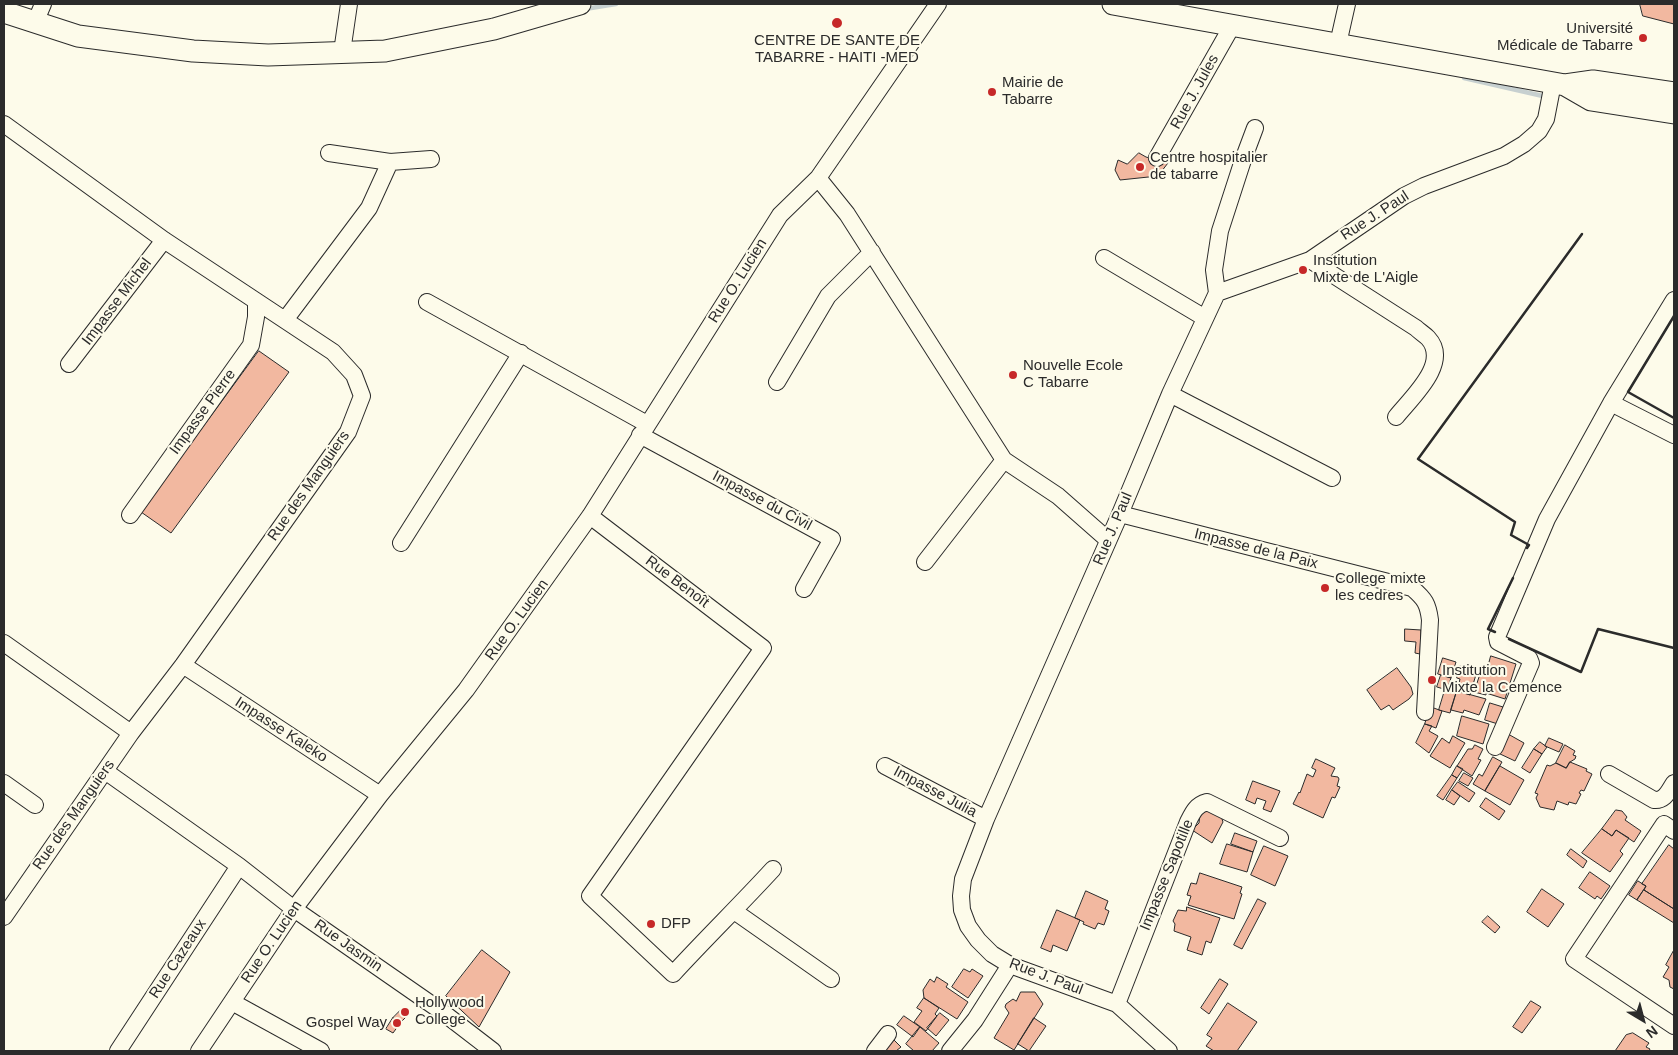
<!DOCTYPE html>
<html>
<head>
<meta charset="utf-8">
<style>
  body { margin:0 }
  #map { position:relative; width:1678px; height:1055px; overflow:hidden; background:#fdfbea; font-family:Helvetica,sans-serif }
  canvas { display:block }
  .frame { position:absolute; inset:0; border:5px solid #2b2b2b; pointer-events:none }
  .north { position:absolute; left:1618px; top:995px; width:50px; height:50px; -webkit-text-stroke:4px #fdfbea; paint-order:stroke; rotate:143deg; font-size:14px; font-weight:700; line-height:20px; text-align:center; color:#2b2b2b }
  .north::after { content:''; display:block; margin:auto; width:18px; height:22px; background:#2b2b2b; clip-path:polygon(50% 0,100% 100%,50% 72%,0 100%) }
</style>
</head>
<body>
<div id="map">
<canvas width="1678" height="1055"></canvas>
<div class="frame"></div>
<div class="north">N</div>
</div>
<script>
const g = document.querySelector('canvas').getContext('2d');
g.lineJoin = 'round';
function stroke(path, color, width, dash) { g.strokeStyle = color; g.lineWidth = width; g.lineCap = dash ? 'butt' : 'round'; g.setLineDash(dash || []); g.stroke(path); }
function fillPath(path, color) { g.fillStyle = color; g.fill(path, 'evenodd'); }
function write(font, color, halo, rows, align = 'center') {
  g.font = font + ' Helvetica,sans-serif'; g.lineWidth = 4; g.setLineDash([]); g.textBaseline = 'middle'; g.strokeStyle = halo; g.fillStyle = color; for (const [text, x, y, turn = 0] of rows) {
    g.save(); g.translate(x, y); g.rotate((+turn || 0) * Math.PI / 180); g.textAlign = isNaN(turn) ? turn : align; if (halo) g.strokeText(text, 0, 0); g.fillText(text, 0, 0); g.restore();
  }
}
const stream = new Path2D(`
  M585,9L616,4
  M1464,78L1547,97`);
const building = new Path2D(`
  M1640,4H1674V24L1643,16Z
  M1139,153L1146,157L1161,161L1171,159L1158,176L1120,180L1115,170L1118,160L1127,164Z
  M259,351L289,372L171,533L141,512Z
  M1405,629L1421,630L1420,654L1415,653L1416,642L1405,641Z
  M1491,656L1516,664L1505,699L1486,693V695L1474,692L1481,671L1486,672Z
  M1443,658L1456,662L1451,678L1438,674Z
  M1460,666L1477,671L1470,695L1457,691L1460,679L1457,678Z
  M1397,668L1411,687L1413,694L1409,699L1393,710L1389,705L1381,710L1367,690Z
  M1441,675L1451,678L1447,690L1437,687Z
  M1445,690L1456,693L1450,713L1439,710Z
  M1457,691L1486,699L1479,715L1464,710L1463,713L1451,710Z
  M1490,703L1503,707L1498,724L1485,720Z
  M1431,707L1442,711L1436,728L1425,724Z
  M1462,716L1489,724L1483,744L1457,736Z
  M1425,724L1432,726L1429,731L1438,736L1429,753L1416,743Z
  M1508,734L1524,743L1515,761L1498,753Z
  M1453,736L1465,743L1450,768L1430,756L1442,738L1449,743Z
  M1549,738L1563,744L1559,752L1545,746Z
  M1540,742L1547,747L1542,754L1534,749Z
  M1475,745L1483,749L1478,759L1481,760L1472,776L1457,766L1468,749H1472Z
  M1565,745L1575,751L1573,755L1576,756L1575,759L1570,762L1566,768L1556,763Z
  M1534,749L1542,754L1530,773L1522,768Z
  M1493,757L1502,762L1485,791L1473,784L1479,774L1482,776Z
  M1316,759L1335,768L1331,776L1338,777L1339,779L1337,786L1340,787L1335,798L1332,797L1323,818L1293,804L1299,792L1300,793L1307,774L1313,777L1316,770L1312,768Z
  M1570,762L1587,769L1586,771L1592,774L1584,791L1581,790L1579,793L1581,794L1576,804L1569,802L1568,805L1557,801L1554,810L1540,807L1536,798L1538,794L1535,793L1547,765L1550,766L1556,763L1566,768Z
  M1457,766L1463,769L1457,778L1452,775Z
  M1500,766L1524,780L1510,805L1485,791Z
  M1464,773L1473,778L1468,786L1459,781Z
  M1452,775L1457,778L1443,800L1437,796Z
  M1253,781L1280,791L1271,812L1263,809L1266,801L1257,798L1255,804L1246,800Z
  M1458,782L1475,793L1469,802L1452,790Z
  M1452,790L1460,796L1454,805L1446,800Z
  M1486,798L1505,811L1499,820L1480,807Z
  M1219,810L1223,822L1212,843L1192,830L1199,823L1200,813Z
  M1616,810L1622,811L1627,817L1625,820L1641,831L1634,842L1616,830L1612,836L1602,829Z
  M1602,829L1612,836L1616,830L1629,838L1620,851L1623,854L1610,872L1582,853Z
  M1235,833L1257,841L1253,852L1231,844Z
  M1227,844L1253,852L1247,872L1220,864Z
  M1669,845L1674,849V909L1644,890L1646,886L1642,884Z
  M1264,846L1288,856L1275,886L1251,875Z
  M1571,849L1587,861L1583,868L1567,855Z
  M1590,872L1610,886L1601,899L1597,896L1595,899L1579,888Z
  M1200,873L1242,887L1240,893L1242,894L1234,919L1188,905L1191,896L1187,895L1191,883L1196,884Z
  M1638,881L1646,886L1637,900L1629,895Z
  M1542,889L1564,904L1548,927L1527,912Z
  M1644,890L1674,909V923L1637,900Z
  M1086,891L1108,901L1105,909L1109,911L1104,925L1098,923L1095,929L1083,924L1084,922L1075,918Z
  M1258,899L1266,903L1242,949L1234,945Z
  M1187,907L1220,918L1211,943L1206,941L1202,955L1187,950L1191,937L1174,931L1175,924L1173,921L1178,910L1186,911Z
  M1057,910L1080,920L1067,951L1053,945L1051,952L1041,948Z
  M1488,916L1500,927L1495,933L1482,922Z
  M482,950L510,972L479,1027L446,996Z
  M1674,950V989L1670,987L1669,980L1663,977L1669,967L1666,965Z
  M964,969L970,972L972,969L983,976L968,998L952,987Z
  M937,977L948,984L946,987L968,1002L957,1019L924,998L923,990L930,979L934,982Z
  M1220,979L1228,984L1209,1014L1201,1008Z
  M1021,992H1035L1043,1004L1014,1050L994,1038L1009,1013L1005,1007L1006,1004L1013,999L1016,1001Z
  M924,998L939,1008L935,1014L937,1016L926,1031L914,1022L922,1011L917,1008Z
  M1531,1001L1541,1007L1522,1033L1513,1027Z
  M1228,1003L1257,1022L1237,1051H1214L1206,1046L1212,1038L1207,1035Z
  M403,1008L409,1014L401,1022L393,1018Z
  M940,1013L949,1020L936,1036L927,1028Z
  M904,1016L920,1027L913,1037L897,1025Z
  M393,1018L401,1022L393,1033L386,1029Z
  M1034,1018L1046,1026L1029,1051L1018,1044Z
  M920,1027L939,1043L932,1051H914L906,1044Z
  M1633,1033L1649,1043L1646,1047L1650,1049L1649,1051H1615L1626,1035Z
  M894,1040L901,1047L896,1051H884Z`);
const minor = new Path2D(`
  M35,23L43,4
  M1338,44L1347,4
  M342,52L349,4
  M4,124L164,240L333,352L354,375L362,396L348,432L183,665L131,733L4,917
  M329,153L390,162L431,159
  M1157,158L1232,26
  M818,178L847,214L1004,460L1058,496L1108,540
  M1104,258L1205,318
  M1310,260L1416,328C1419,331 1424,334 1428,338C1451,363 1411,398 1396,417
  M1217,293L1214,270L1220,231L1243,160L1255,128
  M427,302L647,424
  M285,320L369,208L390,162
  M69,364L164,240
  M777,382L828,296L872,252
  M1170,394L1332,478
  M1611,403L1674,435
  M640,435L832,539L804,589
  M1120,514L1412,588C1425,599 1428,604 1430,620L1425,712
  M130,515L251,345L256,317V301
  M590,516L763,648L590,896L673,974C706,938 740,905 773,869
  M401,543L521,353
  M925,562L1004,460
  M4,643L131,733
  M183,665L380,795
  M1495,747L1531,663L1529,658L1498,642L1497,637L1547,519L1611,403L1674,300
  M885,766L986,819
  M105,771L239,866L294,909L441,1011L493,1051
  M1609,774L1654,800C1665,801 1668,792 1674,783
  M4,783L35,805
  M1674,831L1664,824L1574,959L1674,1026
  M734,911L831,979
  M232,1002L321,1051
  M1117,1004L1188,822C1193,812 1196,805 1207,802L1280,838
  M118,1051L239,866
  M199,1051L294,909L380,795L466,690L590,516L780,215L818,178L938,4
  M875,1051L888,1034
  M950,1051L975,1020L1010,965
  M1169,1051L1117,1004L1010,965L992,954L978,940L968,926L962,910L961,896L963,879L986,819L1120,514L1170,394L1217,293L1310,260L1404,196L1424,186L1504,156L1524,144L1539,131L1546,119L1553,83`);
const major = new Path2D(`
  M1113,4L1565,85L1593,81L1674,93
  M4,12L78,36L193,51L268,55L385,51L494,29L580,4
  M1565,85L1591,100L1674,113`);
const wall = new Path2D(`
  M1674,316L1628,392L1674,418
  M1527,548L1529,545L1511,535L1515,522L1418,459L1582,234
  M1495,632L1488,629L1513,578
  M1509,639L1581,672L1598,629L1674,648`);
const markers = [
  [837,23,6,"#c62828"],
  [1643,38,5,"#c62828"],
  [992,92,5,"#c62828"],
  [1140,167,5,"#c62828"],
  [1303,270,5,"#c62828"],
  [1013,375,5,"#c62828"],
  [1325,588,5,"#c62828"],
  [1432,680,5,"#c62828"],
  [651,924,5,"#c62828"],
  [405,1012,5,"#c62828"],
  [397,1023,5,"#c62828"]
];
const poiNames = [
  ["Université",1633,29,"right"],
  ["Médicale de Tabarre",1633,46,"right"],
  ["CENTRE DE SANTE DE",837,41,"center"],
  ["TABARRE - HAITI -MED",837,58,"center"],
  ["Mairie de",1002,83],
  ["Tabarre",1002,100],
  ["Centre hospitalier",1150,158],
  ["de tabarre",1150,175],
  ["Institution",1313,261],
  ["Mixte de L'Aigle",1313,278],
  ["Nouvelle Ecole",1023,366],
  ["C Tabarre",1023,383],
  ["College mixte",1335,579],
  ["les cedres",1335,596],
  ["Institution",1442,671],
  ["Mixte la Cemence",1442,688],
  ["DFP",661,924],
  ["Hollywood",415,1003],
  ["College",415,1020],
  ["Gospel Way",387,1023,"right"]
];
const streetNames = [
  ["Rue J. Jules",1195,92,-61],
  ["Rue J. Paul",1375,216,-33],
  ["Rue O. Lucien",738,281,-58],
  ["Impasse Michel",117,302,-53],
  ["Impasse Pierre",203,412,-54],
  ["Rue des Manguiers",309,486,-55],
  ["Impasse du Civil",762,501,28],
  ["Rue J. Paul",1113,529,-67],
  ["Impasse de la Paix",1256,549,14],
  ["Rue Benoît",677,582,37],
  ["Rue O. Lucien",517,620,-54],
  ["Impasse Kaleko",281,730,33],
  ["Impasse Julia",935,792,28],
  ["Rue des Manguiers",74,815,-55],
  ["Impasse Sapotille",1167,875,-68],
  ["Rue O. Lucien",272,942,-56],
  ["Rue Jasmin",348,946,35],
  ["Rue Cazeaux",178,959,-57],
  ["Rue J. Paul",1046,977,21]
];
stroke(stream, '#c7d0d0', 4.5);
fillPath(building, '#f2b8a0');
stroke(building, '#2b2b2b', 1);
stroke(minor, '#2b2b2b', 18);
stroke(major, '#2b2b2b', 23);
stroke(minor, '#fdfbea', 16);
stroke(major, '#fdfbea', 21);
stroke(wall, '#2b2b2b', 2.5);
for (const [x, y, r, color] of markers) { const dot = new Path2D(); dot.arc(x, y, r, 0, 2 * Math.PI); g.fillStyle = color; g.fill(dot); stroke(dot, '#fdfbea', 2); }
write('15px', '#2b2b2b', '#fdfbea', poiNames, 'left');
write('15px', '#2b2b2b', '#fdfbea', streetNames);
</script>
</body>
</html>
